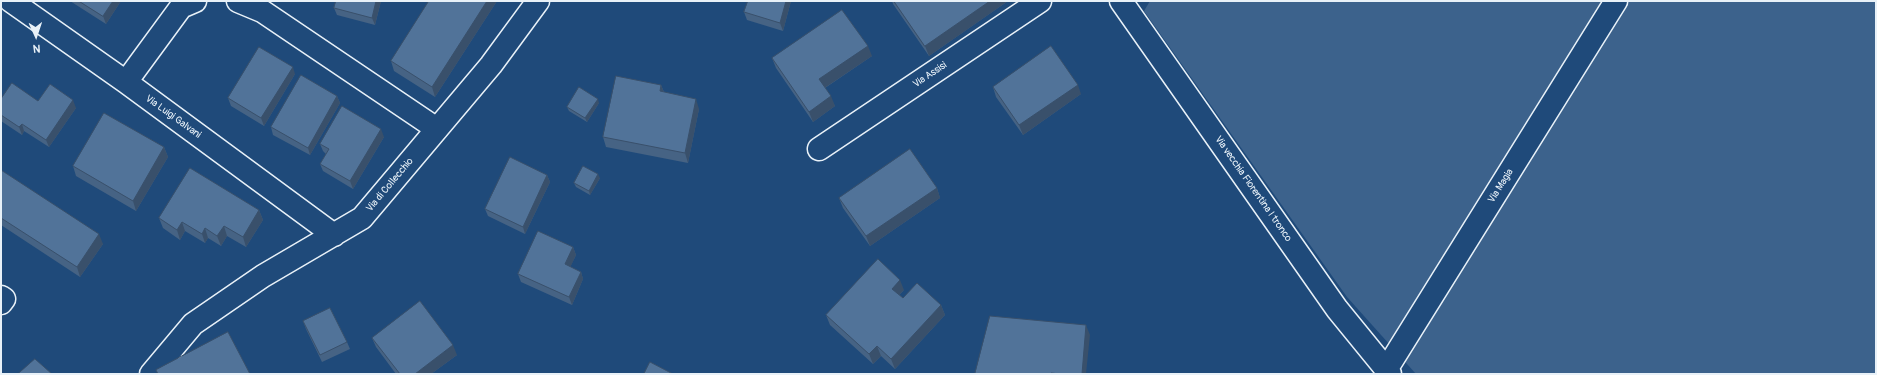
<!DOCTYPE html>
<html>
<head>
<meta charset="utf-8">
<style>
  body { margin:0 }
  #map { position:relative; width:1877px; height:375px; overflow:hidden; background:#1f4a7a; font-family:Pangolin,sans-serif }
  canvas { display:block }
  .frame { position:absolute; inset:0; border:2px solid #e8f1f8; pointer-events:none }
  .north { position:absolute; left:16px; top:16px; width:40px; height:40px; -webkit-text-stroke:3px #1f4a7a; paint-order:stroke; rotate:177deg; font-size:11px; font-weight:700; line-height:16px; text-align:center; color:#e8f1f8 }
  .north::after { content:''; display:block; margin:auto; width:14px; height:18px; background:#e8f1f8; clip-path:polygon(50% 0,100% 100%,50% 72%,0 100%) }
</style>
</head>
<body>
<div id="map">
<canvas width="1877" height="375"></canvas>
<div class="frame"></div>
<div class="north">N</div>
</div>
<script>
const g = document.querySelector('canvas').getContext('2d');
g.lineJoin = 'round';
function fillPath(path, color) { g.fillStyle = color; g.fill(path, 'evenodd'); }
function stroke(path, color, width, dash) { g.strokeStyle = color; g.lineWidth = width; g.lineCap = dash ? 'butt' : 'round'; g.setLineDash(dash || []); g.stroke(path); }
function write(font, color, halo, rows, align = 'center') {
  g.font = font + ' Pangolin,sans-serif'; g.lineWidth = 3; g.setLineDash([]); g.textBaseline = 'middle'; g.strokeStyle = halo; g.fillStyle = color; for (const [text, x, y, turn = 0] of rows) {
    g.save(); g.translate(x, y); g.rotate((+turn || 0) * Math.PI / 180); g.textAlign = isNaN(turn) ? turn : align; if (halo) g.strokeText(text, 0, 0); g.fillText(text, 0, 0); g.restore();
  }
}
const green = new Path2D(`
  M1150,1H1876V374H1416L1347,297L1144,11Z`);
const minor = new Path2D(`
  M11,1L126,82L334,235
  M238,1L262,11L437,129
  M1121,1L1337,309L1390,374
  M126,82L181,7L195,1
  M819,149L1040,1
  M1,297L4,299L1,303
  M1386,370L1616,1
  M151,374L193,324L263,276L362,218L491,65L538,1`);
const wall = new Path2D(`
  M70,1H121L106,24Z
  M381,1L375,25L337,15L334,8Z
  M429,1H497L435,97L394,71L391,61Z
  M791,1L783,31L747,20L744,12Z
  M892,1H1008L929,56L893,4Z
  M872,56L825,88L835,106L813,122L776,68L772,58Z
  M295,74L264,126L231,106L228,98Z
  M661,85L664,92L699,109L688,163L606,147L603,137Z
  M993,87L1081,94L1023,135L996,97Z
  M337,96L340,103L310,155L273,135L271,127Z
  M1,99L38,101L76,108L49,147L24,131L22,135L1,121Z
  M599,103L587,122L569,111L567,107Z
  M384,137L353,189L323,171L320,164L326,154L323,151L320,144Z
  M164,147L168,157L136,211L76,176L73,166Z
  M1,170L103,244L80,277L1,225Z
  M547,175L550,182L525,234L488,216L485,209Z
  M600,178L590,195L576,187L574,183Z
  M937,188L940,198L870,246L843,208L839,198Z
  M259,210L263,220L246,247L227,236L221,246L208,238L205,243L185,231L180,240L163,228L159,218Z
  M573,247L576,255L570,267L581,272L583,279L572,305L521,282L518,274Z
  M904,290L899,295L903,298L941,305L945,315L895,369L881,356L873,364L830,325L826,315Z
  M303,321L347,342L350,349L322,362L306,329Z
  M372,338L457,355L431,374H396L376,347Z`);
const shadedWall = new Path2D(`
  M113,1H121L106,24L103,16Z
  M376,1H381L375,25L372,18Z
  M487,1H497L435,97L432,87Z
  M786,1H791L783,31L780,23Z
  M990,1H1008L929,56L925,46Z
  M868,46L872,56L823,89L819,79Z
  M293,67L295,74L264,126L261,118Z
  M661,85L665,95L660,91Z
  M1078,85L1081,94L1023,135L1019,125Z
  M337,96L340,103L310,155L308,148Z
  M831,96L835,106L813,122L809,112Z
  M598,99L599,103L587,122L585,118Z
  M696,99L699,109L688,163L685,153Z
  M73,100L76,108L49,147L46,140Z
  M22,124L24,131L22,135L19,127Z
  M381,129L384,137L353,189L350,181Z
  M164,147L168,157L136,211L133,201Z
  M598,174L600,178L590,195L589,191Z
  M547,175L550,182L525,234L523,227Z
  M937,188L940,198L870,246L866,236Z
  M259,210L263,220L246,247L243,237Z
  M182,222L185,231L180,240L177,230Z
  M224,226L227,236L221,246L217,236Z
  M205,228L208,238L205,243L202,234Z
  M99,234L103,244L80,277L77,267Z
  M573,247L576,255L568,272L565,264Z
  M581,272L583,279L572,305L569,297Z
  M900,280L904,290L896,298L892,289Z
  M941,305L945,315L895,369L891,359Z
  M1086,325L1090,335L1086,374H1082Z
  M453,345L457,355L431,374H415Z
  M877,346L881,356L873,364L869,354Z`);
const building = new Path2D(`
  M79,1H113L103,16Z
  M336,1H376L372,18L334,8Z
  M429,1H487L432,87L391,61Z
  M748,1H786L780,23L744,12Z
  M894,1H990L925,46Z
  M842,10L868,46L819,79L831,96L809,112L772,58Z
  M1051,46L1078,85L1019,125L993,87Z
  M259,47L293,67L261,118L228,98Z
  M301,75L337,96L308,148L271,127Z
  M616,76L661,85L660,91L696,99L685,153L603,137Z
  M12,83L38,101L50,84L73,100L46,140L22,124L19,127L1,115V99Z
  M579,87L598,99L585,118L567,107Z
  M342,106L381,129L350,181L320,164L329,149L320,144Z
  M104,113L164,147L133,201L73,166Z
  M910,149L937,188L866,236L839,198Z
  M510,157L547,175L523,227L485,209Z
  M583,166L598,174L589,191L574,183Z
  M190,168L259,210L243,237L224,226L217,236L205,228L202,234L182,222L177,230L159,218Z
  M1,170L99,234L77,267L1,218Z
  M538,231L573,247L565,264L581,272L569,297L518,274Z
  M878,259L900,280L892,289L903,298L917,283L941,305L891,359L877,346L869,354L826,315Z
  M420,301L453,345L415,374H400L372,338Z
  M330,308L347,342L320,355L303,321Z
  M990,316L1086,325L1082,374H1060L1051,373V374H975Z
  M228,332L250,374H158L156,370Z
  M35,359L52,374H18Z
  M650,362L673,374H644Z`);
const streetNames = [
  ["Via Assisi",930,75,-34],
  ["Via Luigi Galvani",173,117,36],
  ["Via di Collecchio",390,185,-50],
  ["Via Magia",1501,186,-58],
  ["Via vecchia Fiorentina I tronco",1253,189,55]
];
fillPath(green, '#3c628c');
stroke(minor, '#e8f1f8', 25);
stroke(minor, '#1f4a7a', 22);
fillPath(wall, '#466384');
fillPath(shadedWall, '#39506b');
fillPath(building, '#517399');
stroke(building, '#39506b', 1);
write('10px', '#e8f1f8', '#1f4a7a', streetNames);
</script>
</body>
</html>
